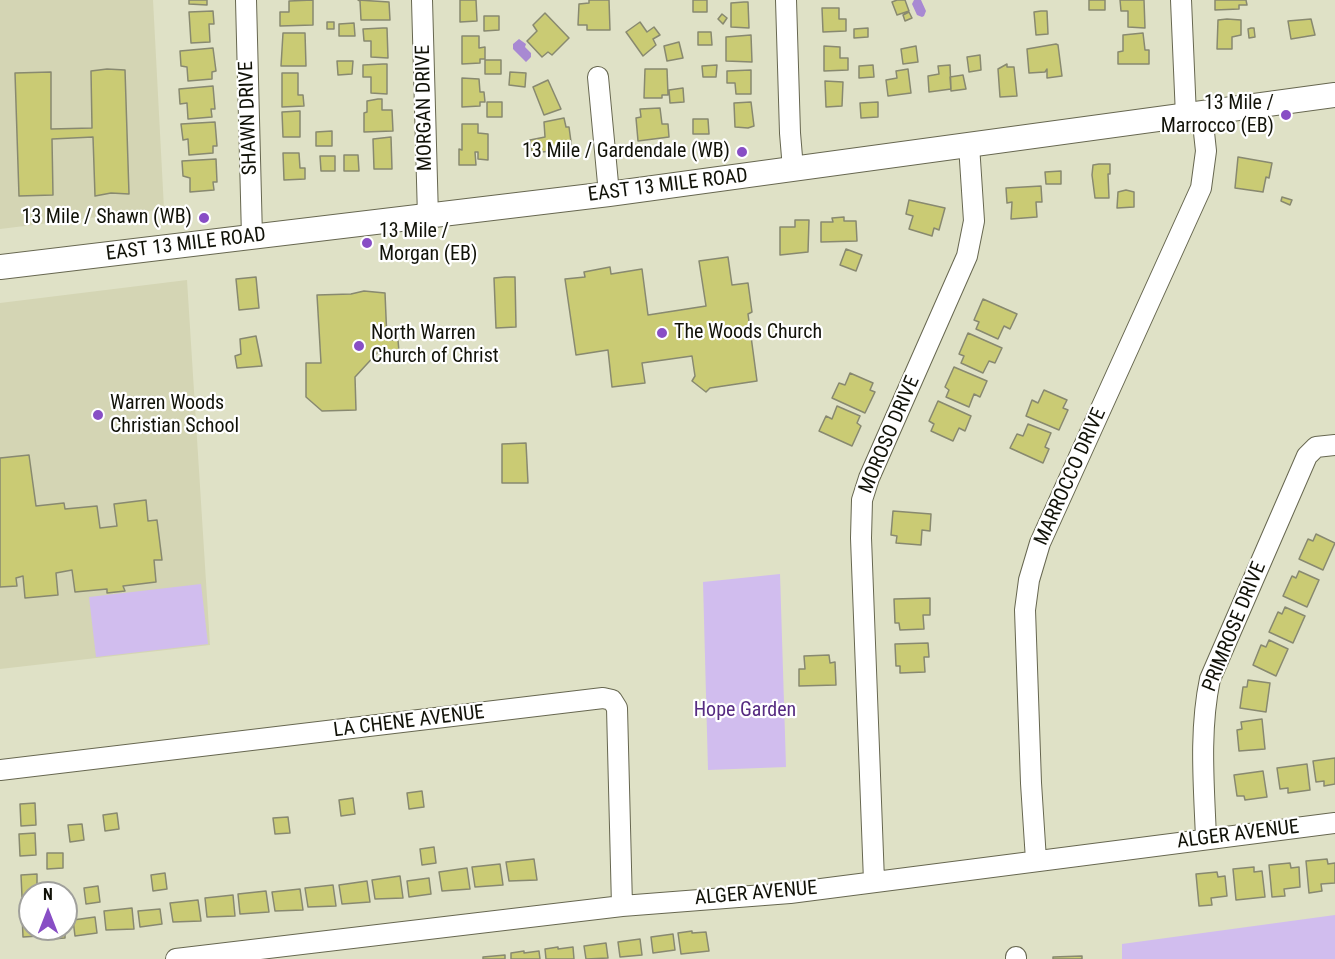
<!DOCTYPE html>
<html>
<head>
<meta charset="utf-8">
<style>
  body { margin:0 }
  #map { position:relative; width:1335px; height:959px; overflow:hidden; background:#dfe1c6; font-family:"Roboto Condensed",sans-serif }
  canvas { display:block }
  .north { position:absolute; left:18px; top:881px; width:60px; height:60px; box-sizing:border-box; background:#fff; border:2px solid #a0a09c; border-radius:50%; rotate:0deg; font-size:16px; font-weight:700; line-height:24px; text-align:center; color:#111208 }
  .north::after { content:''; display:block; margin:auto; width:21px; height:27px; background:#884ec5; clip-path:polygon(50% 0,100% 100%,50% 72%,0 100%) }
</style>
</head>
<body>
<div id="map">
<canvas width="1335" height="959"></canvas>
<div class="north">N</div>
</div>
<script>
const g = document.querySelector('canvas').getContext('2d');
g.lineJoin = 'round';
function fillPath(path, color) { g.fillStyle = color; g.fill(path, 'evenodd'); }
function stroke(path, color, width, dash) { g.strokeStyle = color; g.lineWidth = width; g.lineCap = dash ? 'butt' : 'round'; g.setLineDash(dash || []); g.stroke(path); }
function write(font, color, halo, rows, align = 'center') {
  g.font = font + ' "Roboto Condensed",sans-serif'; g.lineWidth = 4.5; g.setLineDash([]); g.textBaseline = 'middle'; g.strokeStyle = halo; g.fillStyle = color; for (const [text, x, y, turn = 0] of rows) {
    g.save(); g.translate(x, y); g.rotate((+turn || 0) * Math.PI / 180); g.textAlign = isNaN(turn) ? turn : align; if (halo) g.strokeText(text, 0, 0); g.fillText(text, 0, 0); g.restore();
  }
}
const built = new Path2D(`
  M0,0H153L164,209L0,229Z
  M187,280L210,645L0,669V303Z`);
const green = new Path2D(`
  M780,574L786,767L708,770L703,582Z
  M201,584L208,644L96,657L89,597Z
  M1335,915V959H1122V944Z`);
const water = new Path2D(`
  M914,0H921L926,11L924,16L922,17L917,15L912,4Z
  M519,39L526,44L525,47L531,53V57L526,62L513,49V44Z`);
const building = new Path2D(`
  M189,0H207V5L189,4Z
  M313,0V25L280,26V12H289V1Z
  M358,0L389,2L390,20H361L360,1Z
  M460,0H476L477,21L460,22Z
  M589,0H609L610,30H587V25H578L579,4L589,3Z
  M693,0H707V12H693Z
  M897,0H905L909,11L897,15L892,2Z
  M1089,0H1105V10H1089Z
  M1120,0H1144L1145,28L1128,27V11H1121Z
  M1215,0H1246L1247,5H1239V9L1215,10Z
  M744,2H748L749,28L731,27V3Z
  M822,8H839V19H846V31L823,32Z
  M213,11L214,24H209L210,42L191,43L189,12Z
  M1041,11H1047L1048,34L1036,35L1034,12Z
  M909,12L912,18L905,21L903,15Z
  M545,13L569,38L552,55L548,52L542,57L527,41L537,31L533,25Z
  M722,14L727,18L723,24L718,19Z
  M484,16H499V30L484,31Z
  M1227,19L1241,20V35L1232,37V49H1217L1218,20Z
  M1311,19L1315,35L1291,39L1288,21Z
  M327,22H334V29H327Z
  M640,22L647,32L654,27L660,35L653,39L656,45L643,56L626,32Z
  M354,23L355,36H339V24Z
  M383,28H387L388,58L371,57V41H364L363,29Z
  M868,28V37L854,38V29Z
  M1251,28H1254L1255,37L1249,38L1248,29Z
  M698,32H711L712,45H698Z
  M283,33H305L306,66H281Z
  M1143,33L1145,50H1149V64H1118V52L1123,51V35Z
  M751,35L752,62L726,61V37Z
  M462,36H479V48L485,47V59H480V63L462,64Z
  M679,42L683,58L667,61L664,46Z
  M1056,44L1058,45L1062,76L1047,78V69L1045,72L1029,73L1027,49Z
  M824,46L840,47V58H848V70L824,71Z
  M916,46L918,62L903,64L901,49Z
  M213,48L216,71L212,72V79L188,81L187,67L181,66L180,51Z
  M980,55L981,70L969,72L967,57Z
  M485,60H501V74H485Z
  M337,61H353L352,74L338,75Z
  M383,64H387V94L371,93V77H363V65Z
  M1007,64V67H1014L1017,96L1000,97L998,69Z
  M717,65L716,77H703L702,66Z
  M873,65L874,77L859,78V66Z
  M950,65L951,89L929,92L928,76L939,74L938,66Z
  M107,69L125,70L129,194L111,193L95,196L93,137L52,139L53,195L19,196L15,73L51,72V129L92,128L91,71Z
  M645,69H667L668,95H662V98H644Z
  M908,69L911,93L888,96L886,80L897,78L896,71Z
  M751,70V94H736L735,83H727V71Z
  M510,72L526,73L525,87L509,85Z
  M282,73H298V95H303L304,106L282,107Z
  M963,75L966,89L951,91L950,77Z
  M462,78L479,79L480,92H484L485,102H480V106L462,107Z
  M548,80L561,109L544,115L533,87Z
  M825,81L843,82L842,106L826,107Z
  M213,86L215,109H211L212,117L188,119L187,103L180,104L179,89Z
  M683,88L684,102L670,103L669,90Z
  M378,99H382V110H392L393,131L364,132V113L367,112V101Z
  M487,102H502V117H487Z
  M751,102L754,126L748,128L735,127L734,103Z
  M878,102V117L861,118L860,103Z
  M660,108L662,124H668L669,137L638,141L636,118L641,117L640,109Z
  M300,111V137H283L282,112Z
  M564,118L566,127H569L572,149L532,153L530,140L545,137L544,122Z
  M693,119H708L709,134H693Z
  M215,122L217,146H213V153L189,155L188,139L183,140L181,124Z
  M462,124H478V133L488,134V160L478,159V152H475L476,165H459V149L462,150Z
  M332,131V146H316V132Z
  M391,137L392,169H374L373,139Z
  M283,153H299L300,168H305V179L284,180Z
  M344,155H358L359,171H344Z
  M320,156H335V171H321Z
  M1238,157L1272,163L1269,178L1266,177L1263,192L1235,188Z
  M216,159L217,182H213L214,190L190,192V178L183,176L182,161Z
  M1099,164H1110V174H1108L1109,198H1095L1092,175L1093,165Z
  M1061,171V184H1046L1045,172Z
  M1041,186L1042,202H1036L1037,217L1011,219L1012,202L1007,203L1006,188Z
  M1126,190L1134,192V207L1117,208L1118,192Z
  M1282,197L1292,200L1290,205L1281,201Z
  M909,200L945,208L939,230L934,228L932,236L909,229L913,216L906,214Z
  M844,217V221H856L857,241L821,242V222H833L832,218Z
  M795,220H809L808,252L780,255V227H795Z
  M846,249L862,255L856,271L840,265Z
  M728,257L732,285L748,283L752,312L748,314L757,381L710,388L706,392L692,381L695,376L692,356L642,363L645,383L612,387L608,350L576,355L565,279L585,277L584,272L610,267L611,274L642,269L648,315L706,306L699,261Z
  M256,277L259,308L239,310L236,279Z
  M505,277H515L516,327L496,328L494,278Z
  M364,291L385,293L387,340H398L399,352H378L355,377L356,410L322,411L306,397V363H321L317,295L351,294Z
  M983,299L1017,314L1010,329L1004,326L998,339L976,329L979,322L974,320Z
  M968,333L1002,348L995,363L989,361L983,373L961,363L964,356L959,354Z
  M256,336L262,366L237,368L235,356L241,354L240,339Z
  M954,367L987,381L980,397L974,394L969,407L946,397L949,390L945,387Z
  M850,373L873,383L870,390L875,392L865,413L832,398L839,383L845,385Z
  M1044,390L1067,400L1063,408L1068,410L1059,430L1026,416L1032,400L1038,403Z
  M938,401L971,416L965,431L959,428L953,441L931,431L934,424L929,421Z
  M837,406L860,416L857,423L861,426L852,446L819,431L826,416L832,419Z
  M1028,424L1051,433L1045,447L1049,449L1043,463L1010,448L1017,434L1023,436Z
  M526,443L528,483H502V444Z
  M29,455L36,506L64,503L65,509L97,506L100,528L117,526L114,504L146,500L148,521L157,520L162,560H154L156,582L123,586L125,591L107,593V589L75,592L72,570L56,573L58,595L25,598L23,576L16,578L17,586L0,587V458Z
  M893,511L931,514L930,531L922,530L921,545L896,543L897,536L891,535Z
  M1316,534L1335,543L1323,570L1299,559L1308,539L1313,541Z
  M1299,571L1319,580L1307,607L1283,596L1292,576L1296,578Z
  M930,598V615H923L924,629L900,630L899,623H895L894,599Z
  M1285,607L1305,616L1293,643L1269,632L1278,612L1282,614Z
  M1269,640L1288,649L1276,676L1253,665L1261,645L1266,647Z
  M928,643L929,657H924L925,672L900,673V666H896L895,644Z
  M829,655L830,663L835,662L836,685L799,686V669H805L804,656Z
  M1248,680L1270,683L1266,712L1240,708L1243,687H1247Z
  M1262,719L1265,749L1239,751L1237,730L1242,729L1241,722Z
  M1335,758V784L1324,786V781L1316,782L1313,761Z
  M1307,764L1310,790L1288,793V788L1280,789L1277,768Z
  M1263,771L1267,797L1245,800L1244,796H1237L1234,775Z
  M422,791L424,807L409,809L407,793Z
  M353,798L355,814L341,816L339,800Z
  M35,803L36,825L21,826L20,804Z
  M117,813L119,829L105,831L103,815Z
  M288,817L290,833L275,834L273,818Z
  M82,824L84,840L70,842L68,825Z
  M35,833L36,855L20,856L19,834Z
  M434,847L436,863L422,865L420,849Z
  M47,853H63V868L47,869Z
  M534,859L537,880L509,881L506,862Z
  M1327,859L1328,864L1335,863V883L1321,884L1322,891L1309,893L1306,861Z
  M1290,863L1291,868L1299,867L1300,887L1284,889L1285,896L1272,897L1269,865Z
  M500,864L503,885L475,887L472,867Z
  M1254,867V872L1262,871L1265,897L1236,900L1233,869Z
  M467,868L470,889L442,891L439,872Z
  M1217,872L1218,877L1225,876L1227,896L1211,898L1212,905L1199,906L1196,874Z
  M165,873L167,889L153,891L151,875Z
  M37,874V893H30V896L22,897L21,875Z
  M400,876L403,898L375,899L372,880Z
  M429,878L431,894L409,897L407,881Z
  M367,881L370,902L342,904L339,885Z
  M333,885L336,906L308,907L305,888Z
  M98,886L100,902L86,904L84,888Z
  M300,889L303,910L275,911L272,892Z
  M266,891L269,912L240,914L238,894Z
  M233,895L235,916L207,917L205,898Z
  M198,900L201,921L173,922L170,903Z
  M132,908L134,929L106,930L104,911Z
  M160,909L162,924L140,927L138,911Z
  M30,914V929H39V936L23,937L22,915Z
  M95,917L97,933L75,936L73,920Z
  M52,929H65V938L52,939Z
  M692,931V933L706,932L709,951L681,954L678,933Z
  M673,934L675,950L653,953L651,937Z
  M640,939L642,955L620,957L618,942Z
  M606,943L608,958L586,959L584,946Z
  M558,947V949L573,947L574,959H546L545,949Z
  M524,951V953L539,951L540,959H511V953Z
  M505,955V959H483V957Z
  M1082,956V959H1053V957Z`);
const minor = new Path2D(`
  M246,0L252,237
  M422,0L428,217
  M786,0L790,133L793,169
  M1181,0L1186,116
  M598,77L609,194
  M0,770L603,698L612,700L617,708L622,906
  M1206,838C1204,786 1199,731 1210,679L1307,456L1316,447L1335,445
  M1036,860L1031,783L1025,610L1029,580L1040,543L1201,188L1206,151L1202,114
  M874,881L861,538L862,500L869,478L967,256L974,221L969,145
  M1016,957V959
  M176,959L622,906L790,893L1335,823`);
const major = new Path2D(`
  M0,267L609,194L1335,95`);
const markers = [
  [1286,115,6,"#884ec5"],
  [742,152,6,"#884ec5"],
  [204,218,6,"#884ec5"],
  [367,243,6,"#884ec5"],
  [662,333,6,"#884ec5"],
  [359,346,6,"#884ec5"],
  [98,415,6,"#884ec5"]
];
const poiNames = [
  ["13 Mile /",1274,104,"right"],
  ["Marrocco (EB)",1274,127,"right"],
  ["13 Mile / Gardendale (WB)",730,152,"right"],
  ["13 Mile / Shawn (WB)",192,218,"right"],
  ["13 Mile /",379,232],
  ["Morgan (EB)",379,255],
  ["The Woods Church",674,333],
  ["North Warren",371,334],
  ["Church of Christ",371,357],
  ["Warren Woods",110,404],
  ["Christian School",110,427]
];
const streetNames = [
  ["MORGAN DRIVE",425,108,-91],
  ["SHAWN DRIVE",249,118,-92],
  ["EAST 13 MILE ROAD",668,186,-7],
  ["EAST 13 MILE ROAD",186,245,-7],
  ["MOROSO DRIVE",890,435,-67],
  ["MARROCCO DRIVE",1071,477,-66],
  ["PRIMROSE DRIVE",1235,627,-68],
  ["LA CHENE AVENUE",409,722,-7],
  ["ALGER AVENUE",1238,835,-7],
  ["ALGER AVENUE",756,894,-5]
];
const parkNames = [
  ["Hope Garden",745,711]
];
fillPath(built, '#d4d5b4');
fillPath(green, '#d1bdee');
fillPath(water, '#a889d2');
fillPath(building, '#cacb74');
stroke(building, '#888970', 1.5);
stroke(minor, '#676750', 22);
stroke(major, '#676750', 26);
stroke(minor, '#fff', 20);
stroke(major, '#fff', 24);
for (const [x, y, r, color] of markers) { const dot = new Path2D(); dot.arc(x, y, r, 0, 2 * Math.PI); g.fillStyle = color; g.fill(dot); stroke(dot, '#fff', 2); }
write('20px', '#111208', '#fff', poiNames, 'left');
write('20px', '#111208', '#fff', streetNames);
write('20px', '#562b81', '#fff', parkNames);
</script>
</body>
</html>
